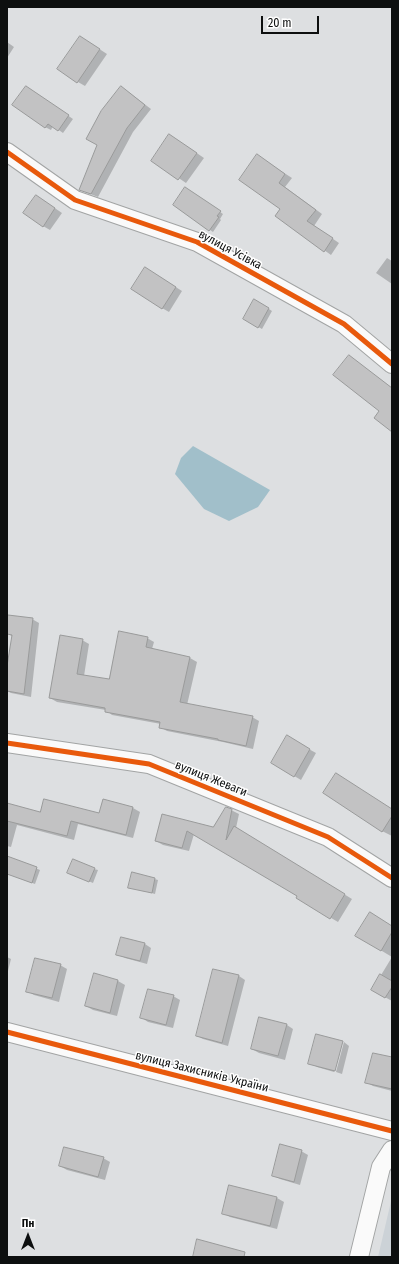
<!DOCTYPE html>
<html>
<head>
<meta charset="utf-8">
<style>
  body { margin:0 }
  #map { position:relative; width:399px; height:1264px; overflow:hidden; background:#dddfe1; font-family:"Fira Sans Condensed",sans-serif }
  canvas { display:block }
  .frame { position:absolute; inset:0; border:8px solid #0d0f0f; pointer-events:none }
  .north { position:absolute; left:8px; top:1216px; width:40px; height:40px; -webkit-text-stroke:3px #fff; paint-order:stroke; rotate:0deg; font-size:11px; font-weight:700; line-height:16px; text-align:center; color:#0d0f0f }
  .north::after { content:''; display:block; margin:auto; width:14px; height:18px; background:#0d0f0f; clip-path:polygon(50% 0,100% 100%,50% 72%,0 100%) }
  .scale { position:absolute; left:261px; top:16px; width:58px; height:18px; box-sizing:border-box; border:2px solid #0d0f0f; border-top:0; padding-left:5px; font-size:12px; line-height:14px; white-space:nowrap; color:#0d0f0f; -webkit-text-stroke:3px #fff; paint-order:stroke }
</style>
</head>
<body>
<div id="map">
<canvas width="399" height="1264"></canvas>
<div class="frame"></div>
<div class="north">Пн</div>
<div class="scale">20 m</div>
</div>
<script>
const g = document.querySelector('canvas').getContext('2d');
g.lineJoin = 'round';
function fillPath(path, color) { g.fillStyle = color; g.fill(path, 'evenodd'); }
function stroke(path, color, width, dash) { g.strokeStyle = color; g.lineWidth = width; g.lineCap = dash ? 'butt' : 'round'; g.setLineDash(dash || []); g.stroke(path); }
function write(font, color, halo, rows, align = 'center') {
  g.font = font + ' "Fira Sans Condensed",sans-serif'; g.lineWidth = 3; g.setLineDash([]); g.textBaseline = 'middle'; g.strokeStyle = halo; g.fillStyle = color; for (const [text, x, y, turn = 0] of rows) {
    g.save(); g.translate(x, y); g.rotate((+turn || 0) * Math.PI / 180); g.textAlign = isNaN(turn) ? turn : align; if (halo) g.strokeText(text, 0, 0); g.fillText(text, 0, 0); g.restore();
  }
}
const built = new Path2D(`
  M392,1197V1257H378Z`);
const water = new Path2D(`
  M193,446L270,490L258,507L229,521L204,509L175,474L181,458Z`);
const shadow = new Path2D(`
  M87,41L107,54L85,86L78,82Z
  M7,42L14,47L7,58Z
  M31,90L73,119L63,133L53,126L51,130L45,127Z
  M127,91L151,109L133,132L98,197L80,190Z
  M176,139L204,158L186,183L152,160Z
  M264,160L292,178L285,187L322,214L314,226L339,243L331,255L276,216L282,209Z
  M189,190L223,214L220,219L221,220L213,232L174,205Z
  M43,200L62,213L50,230L43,226Z
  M387,258L392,261V284L376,273Z
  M152,272L182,291L169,312L162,308Z
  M255,300L272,311L262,329L244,319Z
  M349,356L392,388V431L381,411Z
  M32,619L39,623L31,697L11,693L7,691V672L13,637L7,633Z
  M147,638L154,642L152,649L190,658L197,662L187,705L252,717L259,721L253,749L223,742L167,731L160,727L161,724L112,715L106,710L57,702L50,698L82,640L89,644L84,676L110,680Z
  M287,737L316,753L301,780L274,764Z
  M7,804L41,813L100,814L133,808L140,812L133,838L78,824L74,840L17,825L11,847L7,846Z
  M227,808L239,814L236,828L352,899L338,922L297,898L298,896L194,834L189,851L163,845L156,841L163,815L214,829Z
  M392,809V836L382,831Z
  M15,860L40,870L35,884L13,876Z
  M94,869L98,870L93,883L72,874Z
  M133,873L158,880L155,894L129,887Z
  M392,927V1001L372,990L392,957L357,936Z
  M145,944L151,948L147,964L125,958L118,954Z
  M7,957L11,959L7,975Z
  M60,965L67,969L59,1002L34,995L27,991Z
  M239,976L245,980L228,1046L203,1039L197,1036Z
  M118,981L125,985L117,1016L93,1010L86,1006Z
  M173,996L180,1000L173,1028L148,1022L142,1018Z
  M287,1025L293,1029L285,1060L259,1053L252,1049Z
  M317,1035L343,1042H342L334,1072L317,1067L310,1063Z
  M344,1042L349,1046L342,1074L336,1072Z
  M392,1058V1091L373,1086L366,1082Z
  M301,1151L308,1155L300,1185L280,1179L273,1175Z
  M103,1158L110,1162L105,1180L67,1170L60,1166Z
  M230,1186L277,1198L284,1202L277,1229L230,1217L223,1213Z`);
const building = new Path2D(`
  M80,36L100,49L77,83L57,69Z
  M26,86L69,115L58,131L48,124L45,128L12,105Z
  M121,86L145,105L127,128L91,194L79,190L97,145L86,139L101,111Z
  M169,134L197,153L178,180L151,161Z
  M257,154L285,174L279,183L316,210L307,221L333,238L324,252L275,216L280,209L239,180Z
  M185,187L221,211L217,216L219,217L209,231L173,205Z
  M36,195L55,208L43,227L23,213Z
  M145,267L176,287L162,309L131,289Z
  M254,299L269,308L258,328L243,319Z
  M349,355L392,388V432L374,418L379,411L333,375Z
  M8,615L33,618L24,694L7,691V666L12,635L7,634Z
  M119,631L148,637L146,647L190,657L180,702L253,716L246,746L218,740V739L159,728L160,722L105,712V708L49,698L60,635L83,639L77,674L109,679Z
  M287,735L310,749L294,777L271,763Z
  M336,773L392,809V816L382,832L323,793Z
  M44,799L99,813L103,799L133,807L126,835L71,821L67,836L7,821V803L40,812Z
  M226,807L232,809L226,840L234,826L345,894L330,919L296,898L297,896L187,831L182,848L155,841L162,814L213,827Z
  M7,856L37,867L32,883L7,874Z
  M73,859L95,868L89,882L67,873Z
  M132,872L155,878L152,893L128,888Z
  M370,912L392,926V932L381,951L355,936Z
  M121,937L145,943L140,961L116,955Z
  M35,958L61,964L52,998L26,992Z
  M213,969L239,975L222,1043L196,1036Z
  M94,973L118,980L110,1013L85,1006Z
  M380,974L392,981V987L385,998L371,990Z
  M148,989L174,995L166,1025L140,1018Z
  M259,1017L287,1024L278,1056L251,1049Z
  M316,1034L343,1041L335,1071L308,1064Z
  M373,1053L392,1057V1089L365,1083Z
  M280,1144L302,1150L294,1182L272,1176Z
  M64,1147L104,1157L98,1177L59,1166Z
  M229,1185L277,1197L270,1226L222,1214Z
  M197,1239L245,1252L244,1257H193Z`);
const street = new Path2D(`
  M7,152L75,200L197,242L344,324L392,364
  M7,743L149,764L328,837L392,878
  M7,1032L392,1131
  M359,1257L381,1167L392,1150`);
const cycleway = new Path2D(`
  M7,152L75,200L197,242L344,324L392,364
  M7,743L149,764L328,837L392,878
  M7,1032L392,1131`);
const streetNames = [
  ["вулиця Усівка",230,250,28],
  ["вулиця Жеваги",211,779,22],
  ["вулиця Захисників України",202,1072,14]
];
fillPath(built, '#ccd2d7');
fillPath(water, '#a1bfca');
fillPath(shadow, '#0003');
fillPath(building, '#c2c2c3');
stroke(building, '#999a9a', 1);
stroke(street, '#a2a4a4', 20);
stroke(street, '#fafafa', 18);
stroke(cycleway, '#e8590c', 5);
write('12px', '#0d0f0f', '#fff', streetNames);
</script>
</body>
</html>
